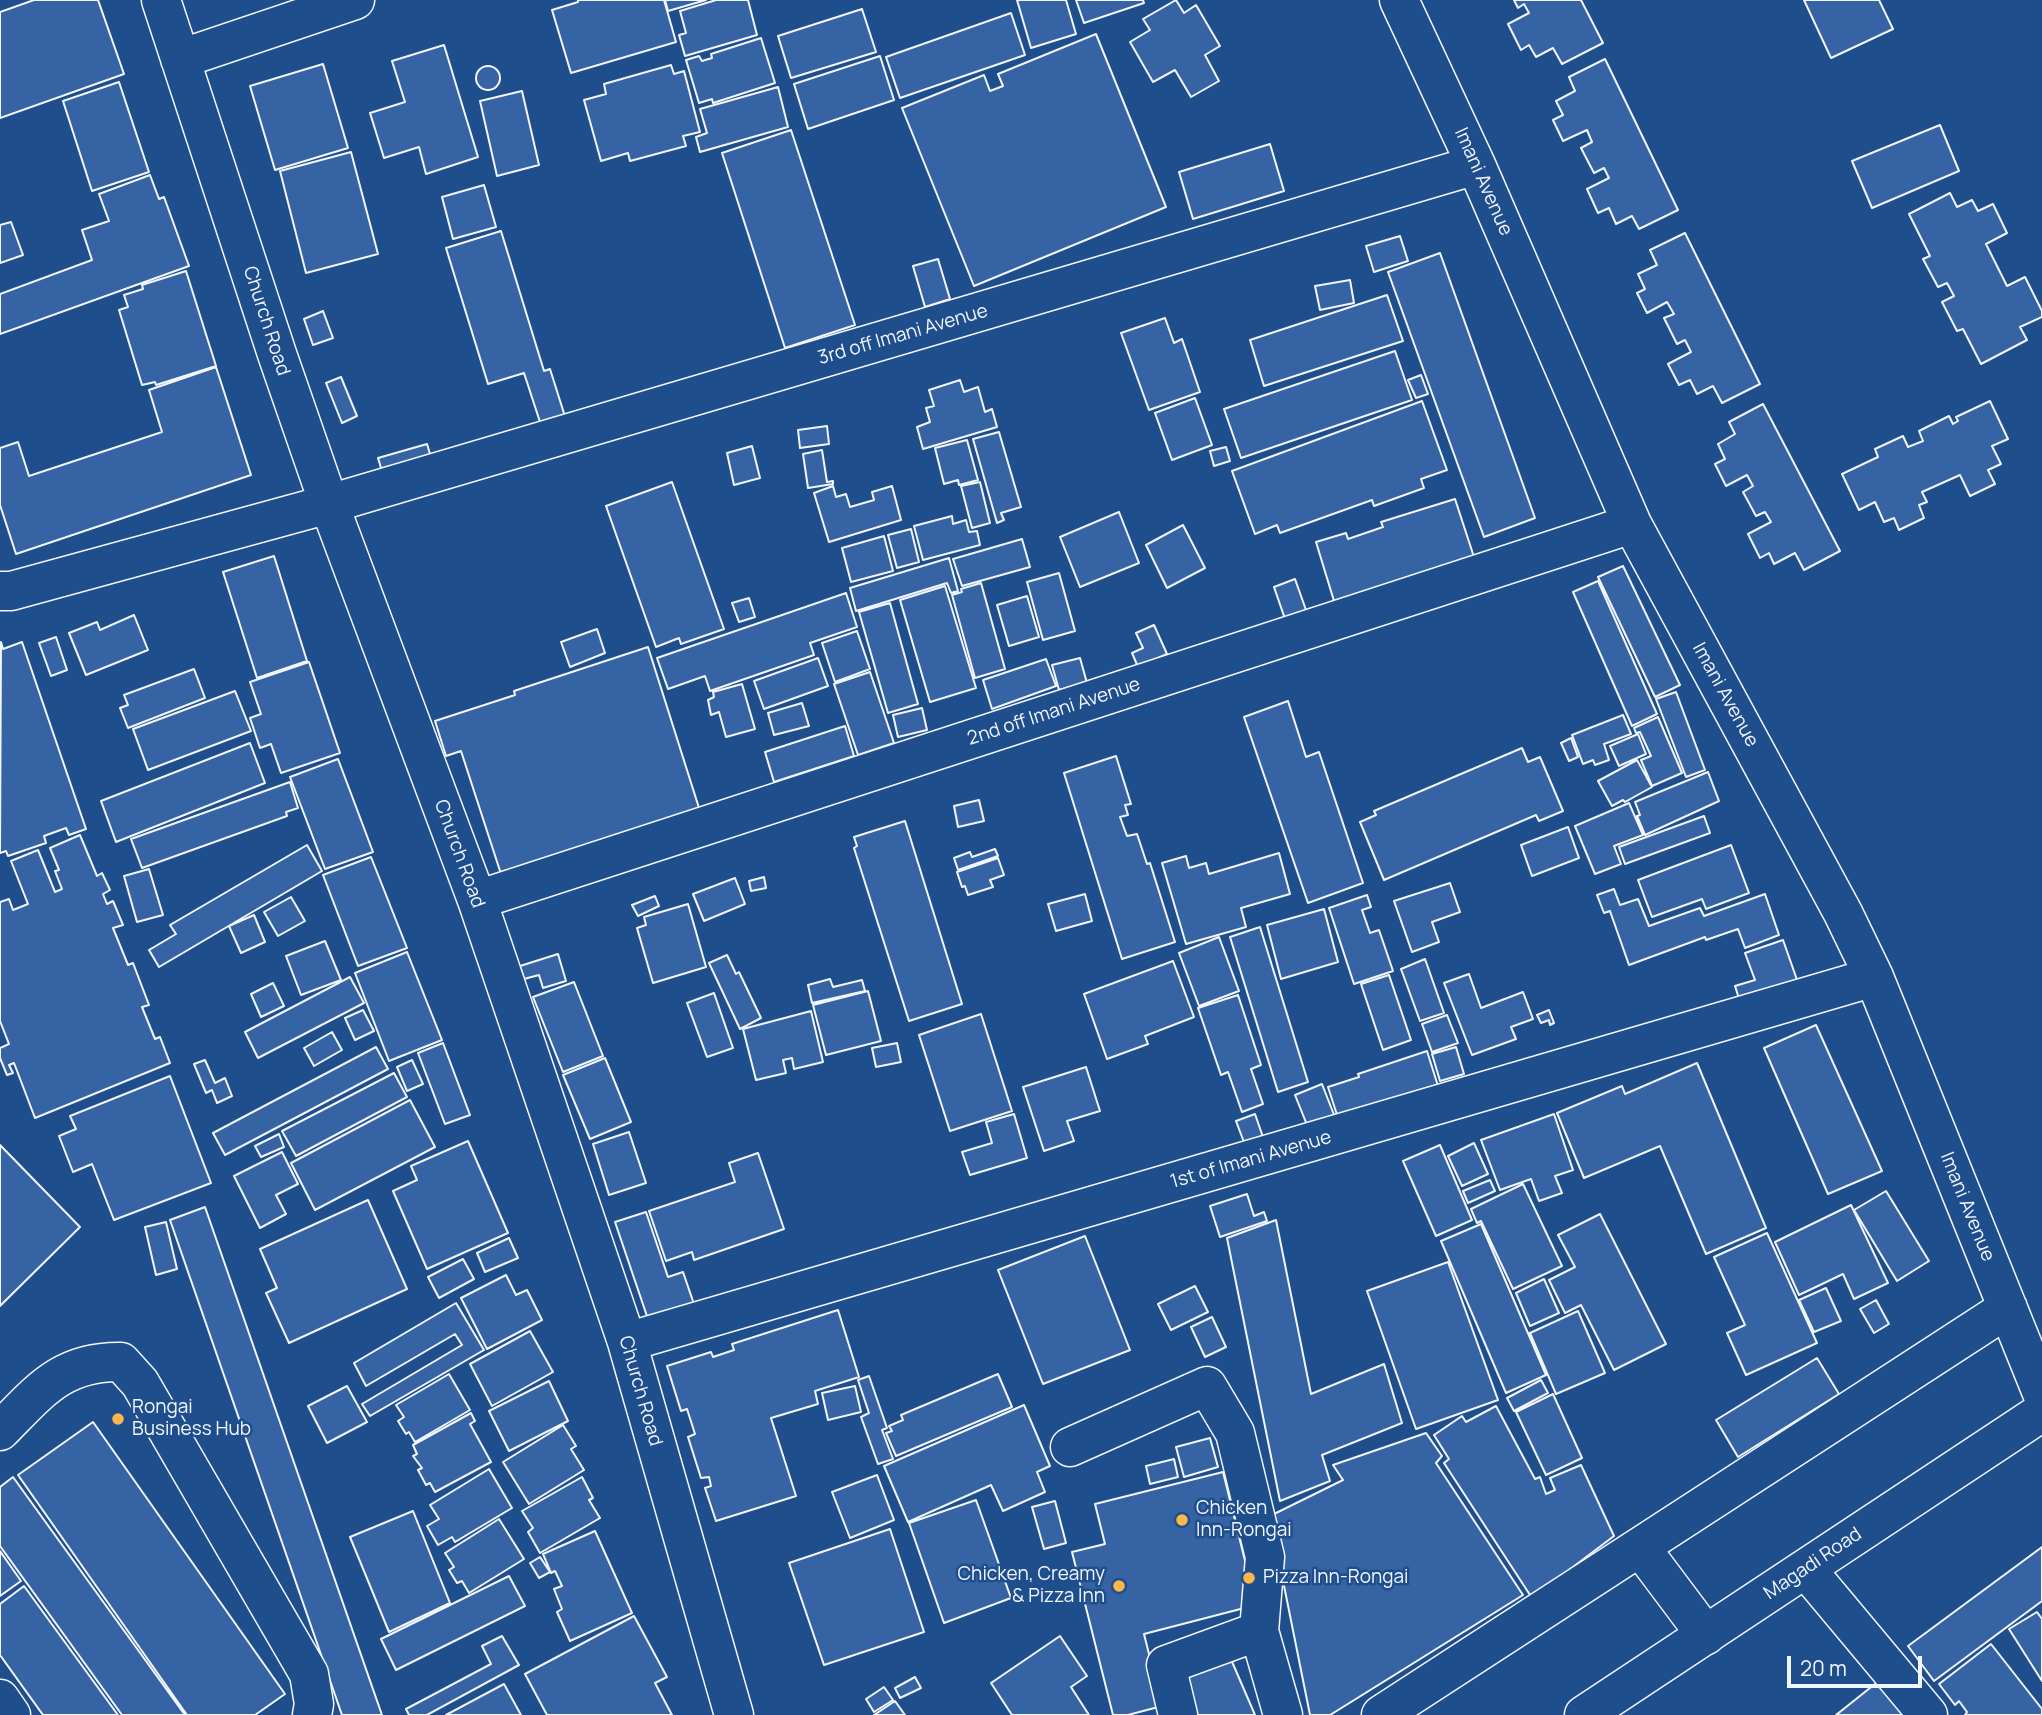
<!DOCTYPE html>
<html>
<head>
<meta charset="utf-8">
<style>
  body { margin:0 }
  #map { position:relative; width:2042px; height:1715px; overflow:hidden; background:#1f4e8c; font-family:Manrope,sans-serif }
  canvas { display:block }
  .scale { position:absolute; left:1787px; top:1656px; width:135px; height:32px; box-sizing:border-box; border:4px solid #f2f6ff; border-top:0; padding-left:9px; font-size:21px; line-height:24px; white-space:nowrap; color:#f2f6ff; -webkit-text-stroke:5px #1f4e8c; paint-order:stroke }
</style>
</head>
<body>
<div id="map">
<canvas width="2042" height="1715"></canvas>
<div class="scale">20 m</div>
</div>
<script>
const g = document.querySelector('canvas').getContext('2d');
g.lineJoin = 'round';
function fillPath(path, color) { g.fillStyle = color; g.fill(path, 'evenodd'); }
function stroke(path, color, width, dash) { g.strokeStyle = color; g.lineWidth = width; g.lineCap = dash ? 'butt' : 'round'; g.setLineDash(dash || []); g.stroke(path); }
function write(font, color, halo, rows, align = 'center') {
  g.font = font + ' Manrope,sans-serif'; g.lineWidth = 5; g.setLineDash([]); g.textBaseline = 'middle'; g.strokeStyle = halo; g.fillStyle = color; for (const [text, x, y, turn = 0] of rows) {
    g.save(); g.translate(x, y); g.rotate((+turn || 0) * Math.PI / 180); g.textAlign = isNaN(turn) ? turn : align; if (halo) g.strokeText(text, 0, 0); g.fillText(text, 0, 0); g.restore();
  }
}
const building = new Path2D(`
  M34,0H98L124,74L0,118V12Z
  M578,0H664L676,42L571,73L552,10L578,2Z
  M665,0H706L668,11Z
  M716,0H748L757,35L685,56L679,35L686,33L680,11Z
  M1017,0H1066L1076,34L1031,48Z
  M1076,0H1143L1144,3L1084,23Z
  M1176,0L1184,13L1196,5L1220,46L1205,55L1219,81L1191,97L1175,70L1153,82L1130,42L1150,30L1143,19Z
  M1514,0H1581L1603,43L1562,64L1553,48L1536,57L1529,45L1521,50L1508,24L1529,13L1524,4L1518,8Z
  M1804,0H1879L1893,29L1831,58Z
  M862,9L876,52L791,78L778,36Z
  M1011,13L1025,55L900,98L886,57Z
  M1096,34L1166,207L974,286L902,108L984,75L990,91L1003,86L998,74Z
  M761,38L775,83L713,103L712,99L699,103L686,60L699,56L702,61L712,58L711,54Z
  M444,45L478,157L426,174L419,147L384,158L370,113L405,102L392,61Z
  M880,56L894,100L808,129L794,84Z
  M1605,59L1678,210L1639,229L1632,216L1616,224L1609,208L1598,213L1587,189L1609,178L1604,168L1594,173L1581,148L1592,142L1587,130L1563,141L1553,120L1563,115L1556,101L1575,91L1569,77Z
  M323,64L348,148L275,170L250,86Z
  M671,65L674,74L684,71L700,132L683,136L686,146L630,161L628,153L601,161L584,100L606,94L604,84Z
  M476 78a12 12 0 1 1 24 0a12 12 0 1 1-24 0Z
  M119,82L149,172L92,191L63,101Z
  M778,87L788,127L700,152L696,137L707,133L700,109Z
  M522,91L539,165L497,176L480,101Z
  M1940,125L1959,171L1872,208L1852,161Z
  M791,130L855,325L785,348L722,153Z
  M1270,144L1284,191L1193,219L1179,172Z
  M351,152L378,254L306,273L280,171Z
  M150,175L159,199L164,197L189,266L0,334V294L92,260L82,230L109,221L99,194Z
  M484,185L496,227L453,239L442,197Z
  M1950,193L1957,207L1972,200L1978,211L1993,204L2007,233L1986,244L2007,286L2025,277L2042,311V317L2020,327L2027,340L1981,364L1963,329L1957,331L1942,302L1954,296L1947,283L1938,287L1923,259L1930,256L1909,214Z
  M11,222L23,255L0,263V225Z
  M501,231L544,371L550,369L568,426L540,422L524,373L488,384L446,248Z
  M1685,233L1760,384L1722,403L1713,386L1697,394L1690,380L1679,385L1668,364L1691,352L1685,340L1677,344L1664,318L1674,314L1667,302L1647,313L1637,293L1645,289L1638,274L1657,265L1650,250Z
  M1400,236L1408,261L1374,272L1366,246Z
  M1440,253L1535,518L1484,537L1388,272Z
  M938,259L950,299L925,307L913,266Z
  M186,271L216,366L156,385L155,382L142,385L119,310L128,307L124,295L143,289L142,285Z
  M1350,280L1354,303L1320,310L1315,286Z
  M1387,295L1403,341L1264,386L1250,340Z
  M323,311L333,338L313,345L304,319Z
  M1165,318L1174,343L1182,339L1200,392L1149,410L1121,333Z
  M1395,351L1412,400L1241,458L1224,409Z
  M216,367L251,475L16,554L0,505V448L18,442L29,476L162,432L149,390Z
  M1421,375L1428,394L1416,398L1408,380Z
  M341,377L357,416L342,423L326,383Z
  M960,380L964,392L978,387L985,412L992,409L997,427L923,449L917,427L930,422L926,408L934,406L929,390Z
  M1195,398L1212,445L1172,460L1155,413Z
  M1422,401L1447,470L1421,479L1424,488L1374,506L1372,500L1280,533L1277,525L1255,534L1232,471Z
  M1990,401L2008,439L1992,446L2001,464L1988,470L1995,484L1970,496L1960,475L1922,492L1927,502L1919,505L1924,518L1899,530L1894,518L1884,522L1875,502L1859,510L1842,474L1878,457L1875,449L1903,436L1908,447L1923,441L1919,431L1949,416L1953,424L1958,421L1956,417Z
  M1763,404L1840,551L1804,570L1795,553L1774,564L1769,553L1760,558L1748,534L1771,522L1765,512L1756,516L1743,492L1753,486L1747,475L1726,486L1715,464L1725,459L1718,444L1735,434L1729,422Z
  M827,426L829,444L800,448L798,430Z
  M999,432L1021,507L1001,513L1004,520L997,523L973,439Z
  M967,440L978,480L959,485L958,480L944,484L935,448Z
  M427,444L433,464L384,478L378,458Z
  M752,446L760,478L734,485L727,453Z
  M1226,447L1230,461L1214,466L1210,451Z
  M822,450L827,482L833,481V484L808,488L803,454Z
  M672,482L724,629L681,644L679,638L656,647L606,506Z
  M980,482L990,523L972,528L961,486Z
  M833,486L836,497L846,494L850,507L874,500L872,492L892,486L901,520L829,542L814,493Z
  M1455,499L1474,557L1334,601L1316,542L1346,533L1348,539L1383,527L1381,522Z
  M1119,512L1139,563L1080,587L1060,537Z
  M952,516L953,524L966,520L969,532L977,531L980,545L923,560L914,526Z
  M1183,525L1205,568L1167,588L1146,545Z
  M911,529L919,562L897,568L888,535Z
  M884,536L893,571L851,582L842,548Z
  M1022,539L1030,567L962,586L953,559Z
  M274,556L307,661L257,678L223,572Z
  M949,558L958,591L951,593L947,583L856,611L850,588Z
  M1623,566L1680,685L1655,697L1598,577Z
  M1059,573L1075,631L1043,640L1027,582Z
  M1295,579L1306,610L1285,619L1274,587Z
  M1598,581L1657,714L1632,726L1573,592Z
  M981,583L1005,669L975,678L952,595L962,592L961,589Z
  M945,586L976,688L930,702L900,600Z
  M846,593L857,627L810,643L814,655L710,691L705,676L668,689L657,658Z
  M1027,596L1039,637L1009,646L997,605Z
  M749,598L755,617L739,622L732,603Z
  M890,603L918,704L888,713L859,612Z
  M134,615L148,650L86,675L69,633L97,622L100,630Z
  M1154,625L1167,654L1138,667L1132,653L1143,648L1136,633Z
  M597,629L605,653L570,667L561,642Z
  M857,631L870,669L835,682L822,643Z
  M56,637L67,670L51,676L39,643Z
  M1,642L3,649L22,642L86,829L69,835L66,828L44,836L46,843L8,856L6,851L0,853Z
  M648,647L700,811L501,874L461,751L446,756L435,721L515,695L514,691Z
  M818,658L828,686L764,709L754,681Z
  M1080,658L1087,683L1059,690L1052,665Z
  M1046,659L1056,686L992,709L983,680Z
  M309,662L340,753L281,773L271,744L260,748L250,718L261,714L250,682Z
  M194,669L205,698L128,728L120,708L128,705L124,695Z
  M870,672L894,743L858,755L834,684Z
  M742,684L755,729L726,737L719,712L711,715L708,700L714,697L713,692Z
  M235,691L251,731L148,770L133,729Z
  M1676,692L1705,770L1686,777L1656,699Z
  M1288,701L1306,757L1319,752L1363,883L1308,903L1244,717Z
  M802,703L809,726L774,735L768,713Z
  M922,708L927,730L898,737L893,715Z
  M1623,715L1631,734L1604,744L1609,760L1595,765L1593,760L1583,764L1572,735Z
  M1658,717L1682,773L1652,786L1641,760L1651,756L1640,732L1636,733L1634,728Z
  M845,726L854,756L774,782L765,752Z
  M1638,734L1646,754L1619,766L1610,746Z
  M1571,738L1578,757L1569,761L1561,743Z
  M250,743L265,783L116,842L101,801Z
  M1522,748L1528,762L1540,757L1563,811L1539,821L1536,815L1384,880L1360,822L1376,815L1374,811Z
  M1116,756L1131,804L1125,805L1128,815L1120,817L1127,836L1137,834L1147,864L1150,863L1175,942L1122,959L1064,773Z
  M338,759L373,852L325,869L290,777Z
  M1637,760L1652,787L1625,802L1623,800L1612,806L1598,781Z
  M1708,772L1719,801L1645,835L1637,816L1640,815L1635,802Z
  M290,782L298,808L286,812L287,816L142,868L131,839Z
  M979,800L984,821L958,827L954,806Z
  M1629,803L1643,835L1614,846L1621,864L1595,874L1575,826Z
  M1704,816L1710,833L1625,864L1619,847Z
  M905,821L962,1004L909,1021L854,848L857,846L854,837Z
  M1568,827L1579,858L1532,876L1521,845Z
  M80,835L97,876L102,873L110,890L103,894L107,904L113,901L123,925L113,928L128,965L133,963L149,1005L142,1007L155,1039L160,1037L170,1063L35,1118L14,1063L9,1065L13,1073L7,1075L0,1058V1048L9,1044L0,1021V902L9,899L13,910L28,904L11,861L38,850L55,892L62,889L55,871L59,870L50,848Z
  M307,845L322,871L159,967L149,950L176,934L170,925Z
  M1731,845L1749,893L1706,909L1702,899L1652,917L1638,880Z
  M995,849L998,856L958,870L954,858L970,852L972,857Z
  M1279,853L1290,894L1241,908L1246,927L1186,944L1162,863L1186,856L1189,868L1206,863L1209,874Z
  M371,857L407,948L358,966L323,875Z
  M998,858L1004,875L990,880L993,887L968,895L965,886L962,887L957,872Z
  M149,869L163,915L137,922L124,876Z
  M764,877L766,888L751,891L749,881Z
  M735,878L745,904L704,921L693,894Z
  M1450,883L1460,912L1432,922L1439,942L1412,952L1394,901Z
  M1614,889L1620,905L1638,899L1649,926L1700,908L1704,916L1765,894L1779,935L1745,948L1738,929L1706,940L1705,937L1629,965L1610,911L1604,913L1597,895Z
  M1085,894L1092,921L1056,931L1048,904Z
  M1367,895L1371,907L1362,910L1370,933L1379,930L1393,971L1354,984L1329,908Z
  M655,896L659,906L638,916L632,905Z
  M291,897L305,921L278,936L264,912Z
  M688,904L706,967L653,983L637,928L646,925L644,917Z
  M1324,909L1338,962L1281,979L1267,925Z
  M254,915L265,942L241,953L229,926Z
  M1260,927L1308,1082L1278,1092L1230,937Z
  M1219,937L1239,991L1199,1006L1179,953Z
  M1783,940L1802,994L1742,1008L1735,986L1755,980L1745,953Z
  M325,941L341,980L301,995L286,956Z
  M407,952L442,1040L389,1061L355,973Z
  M558,954L566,981L543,988L539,975L524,979L520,966Z
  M727,955L736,974L739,972L761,1018L740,1029L709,963Z
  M1425,959L1444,1013L1420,1021L1401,969Z
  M1173,961L1194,1017L1145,1036L1148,1044L1107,1059L1084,994Z
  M1469,974L1481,1008L1523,992L1533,1019L1511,1027L1516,1039L1472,1055L1444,983Z
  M1389,975L1411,1040L1383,1050L1361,984Z
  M350,977L364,1003L258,1058L245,1032Z
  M830,979L833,987L862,980L865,991L812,1003L808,985Z
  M574,982L603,1056L563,1072L533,997Z
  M273,983L284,1006L261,1017L251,994Z
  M868,991L881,1041L826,1055L813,1005Z
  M714,993L733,1048L707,1057L687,1003Z
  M1238,995L1261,1065L1251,1069L1263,1104L1242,1112L1228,1072L1221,1075L1198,1008Z
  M363,1010L374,1031L355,1040L345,1018Z
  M1549,1010L1554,1023L1550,1025L1549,1020L1541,1023L1537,1015Z
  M811,1011L823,1062L794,1069L792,1058L783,1060L786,1073L756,1080L743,1029Z
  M981,1014L1012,1111L950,1131L919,1035Z
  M1447,1015L1458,1043L1432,1052L1422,1024Z
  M1816,1025L1882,1171L1828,1194L1764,1048Z
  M332,1032L342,1050L314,1066L304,1048Z
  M443,1043L470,1115L445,1124L418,1053Z
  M897,1043L901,1062L876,1067L872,1048Z
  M376,1047L388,1069L225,1155L213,1133Z
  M1456,1047L1464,1074L1440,1081L1432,1054Z
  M1427,1051L1438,1086L1338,1118L1328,1087L1359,1077L1358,1074Z
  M605,1058L631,1122L590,1139L563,1075Z
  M205,1060L215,1083L225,1078L232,1096L217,1103L212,1090L206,1093L194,1064Z
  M412,1060L423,1084L407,1091L397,1067Z
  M1697,1063L1766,1228L1706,1254L1660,1146L1584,1178L1557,1113L1622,1086L1625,1094Z
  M1086,1067L1100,1111L1067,1121L1074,1141L1044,1151L1023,1087Z
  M394,1073L407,1097L296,1156L282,1131Z
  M170,1076L211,1183L114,1220L92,1164L73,1172L59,1136L76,1129L70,1116Z
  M1322,1084L1338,1125L1311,1135L1295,1095Z
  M410,1100L435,1147L315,1210L291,1163Z
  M1014,1114L1027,1158L970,1175L962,1152L992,1143L986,1122Z
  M1255,1114L1264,1140L1248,1153L1236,1121Z
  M1554,1114L1573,1170L1555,1176L1562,1193L1539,1201L1531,1179L1500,1190L1481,1140Z
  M629,1132L646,1183L609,1195L593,1144Z
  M279,1134L284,1147L261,1157L255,1146Z
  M468,1141L508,1233L427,1269L393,1191L417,1180L411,1166Z
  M1474,1143L1488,1174L1462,1186L1448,1156Z
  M0,1145L80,1227L0,1306Z
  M1440,1145L1472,1220L1436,1236L1403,1161Z
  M282,1152L298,1184L276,1195L286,1214L260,1228L234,1176Z
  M758,1153L784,1229L694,1260L692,1252L666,1261L649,1211L735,1182L729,1163Z
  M1490,1180L1495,1191L1468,1203L1463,1191Z
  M1523,1184L1562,1266L1513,1289L1481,1221L1477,1223L1471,1209Z
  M1886,1191L1929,1261L1897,1281L1854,1210Z
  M1247,1194L1254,1216L1264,1212L1267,1221L1220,1237L1210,1206Z
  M368,1200L407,1289L289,1343L266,1293L277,1288L260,1249Z
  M1851,1205L1888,1283L1854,1299L1843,1274L1799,1295L1775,1242Z
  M205,1207L382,1715H342L170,1220Z
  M646,1212L668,1277L683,1272L696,1310L650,1325L615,1222Z
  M1600,1214L1666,1344L1614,1370L1581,1305L1565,1313L1549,1280L1575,1267L1558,1235Z
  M1276,1220L1311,1394L1384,1364L1402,1423L1322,1455L1330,1481L1280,1501L1227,1238Z
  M166,1222L177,1269L156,1275L145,1227Z
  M1481,1224L1546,1375L1506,1393L1441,1241Z
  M1767,1233L1817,1343L1746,1375L1727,1333L1745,1325L1714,1257Z
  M1085,1236L1130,1350L1043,1384L998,1270Z
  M509,1238L518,1258L485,1272L477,1253Z
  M463,1259L474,1279L439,1298L428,1277Z
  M1448,1262L1498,1400L1416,1429L1367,1291Z
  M506,1275L516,1295L527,1290L542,1320L487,1349L461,1298Z
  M1544,1279L1559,1313L1530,1326L1516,1293Z
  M1195,1286L1208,1312L1171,1330L1158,1304Z
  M1826,1288L1841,1321L1814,1332L1799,1300Z
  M1876,1300L1889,1324L1874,1333L1860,1309Z
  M456,1303L484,1350L370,1416L362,1404L462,1345L455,1334L366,1386L354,1363Z
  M838,1310L859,1377L815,1391L818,1404L771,1418L796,1496L716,1521L705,1488L711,1486L709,1477L701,1478L688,1437L695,1434L687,1409L681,1411L667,1366L711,1352L713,1357L734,1350L732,1344Z
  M1578,1311L1605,1373L1556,1394L1530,1333Z
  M1212,1317L1226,1347L1205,1357L1191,1327Z
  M530,1331L553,1372L492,1406L470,1364Z
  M1817,1358L1839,1394L1738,1457L1716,1420Z
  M449,1374L470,1410L415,1442L409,1432L406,1434L398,1421L404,1417L396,1405Z
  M998,1374L1012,1407L896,1456L886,1433L892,1431L889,1426L903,1420L901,1415Z
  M869,1376L887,1428L882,1430L893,1459L878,1464L861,1417L869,1413L858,1380Z
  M1541,1380L1548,1393L1514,1411L1507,1398Z
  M549,1381L568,1421L509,1451L489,1411Z
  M347,1386L367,1422L327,1443L308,1406Z
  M855,1386L861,1412L828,1420L822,1393Z
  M1553,1394L1582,1458L1546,1475L1516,1412Z
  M1024,1405L1050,1466L1037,1472L1045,1492L1003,1511L991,1485L908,1522L884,1466Z
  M1496,1406L1535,1479L1540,1477L1546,1494L1555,1490L1550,1478L1581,1465L1614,1536L1532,1598L1444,1463L1449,1459L1434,1435L1462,1416L1466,1422Z
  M471,1413L475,1421L470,1424L491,1462L435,1492L430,1483L426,1485L418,1470L422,1468L413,1456L417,1454L413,1445Z
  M93,1422L285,1694L255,1715H187L18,1475Z
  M563,1425L576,1446L571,1449L584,1470L529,1504L503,1462Z
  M1426,1433L1442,1456L1436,1463L1523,1595L1330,1715H1310L1270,1516L1343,1480L1333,1465Z
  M1210,1438L1218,1467L1184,1477L1176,1447Z
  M1174,1459L1178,1477L1150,1484L1146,1466Z
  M489,1469L512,1508L455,1542L452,1537L438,1545L427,1526L439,1519L430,1505Z
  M1223,1472L1256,1605L1144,1634L1162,1706L1128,1715H1113L1072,1552L1105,1544L1095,1504Z
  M877,1475L894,1520L850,1538L832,1492Z
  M13,1477L185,1715H122L0,1546V1487Z
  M582,1477L593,1498L589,1500L600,1518L540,1553L528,1532L533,1528L522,1511Z
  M976,1500L1011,1598L944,1623L909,1523Z
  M1055,1501L1066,1543L1044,1549L1032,1507Z
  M413,1511L450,1603L389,1632L350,1537Z
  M499,1519L524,1559L469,1593L462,1581L457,1583L449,1570L454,1567L445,1553Z
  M890,1529L924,1632L824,1665L789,1563Z
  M595,1531L632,1613L570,1641L557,1612L562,1609L554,1589L562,1586L555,1571L551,1573L543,1554Z
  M2042,1547V1601L1934,1681L1908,1646Z
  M0,1551L21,1581L0,1596Z
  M540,1557L550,1572L539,1578L530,1563Z
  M509,1576L525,1606L396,1670L381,1639Z
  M24,1586L118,1715H43L0,1655V1604Z
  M2037,1612L2042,1619V1681L2009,1629Z
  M634,1616L667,1677L655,1683L672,1715H547L525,1674Z
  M502,1636L519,1665L427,1715H409L406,1709L491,1664L482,1646Z
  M1060,1636L1087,1676L1071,1687L1089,1715H1012L991,1683Z
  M1991,1644L2042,1709V1715H1965L1967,1712L1959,1701L1955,1705L1939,1684Z
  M1230,1657L1255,1715H1193L1178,1681Z
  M1885,1676L1916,1715H1836Z
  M915,1677L921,1688L900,1698L895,1688Z
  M504,1684L521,1715H446Z
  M884,1687L893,1700L874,1712L866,1699Z
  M895,1701L905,1715H874Z`);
const street = new Path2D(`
  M161,0L277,354L329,504L477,900L627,1342L734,1715
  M1399,0L1476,165L1632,524L1843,913L1874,977L2042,1393
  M180,59L355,0
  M0,591H11L329,504L1476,165
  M477,900L1632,524
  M627,1342L1874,977
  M0,1431C39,1392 61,1361 121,1362L140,1383L309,1674L314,1704L312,1715
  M1070,1447L1207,1386L1235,1433L1265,1557L1259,1631
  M1640,1547L1706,1635
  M1806,1569L1928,1715
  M0,1699L11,1715
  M1178,1715L1166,1665L1259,1631L1283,1715
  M1381,1715L2008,1308`);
const highway = new Path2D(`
  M1584,1715L2042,1412`);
const markers = [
  [118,1419,7,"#ffb74d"],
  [1182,1520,7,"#ffb74d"],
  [1249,1578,7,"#ffb74d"],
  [1119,1586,7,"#ffb74d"]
];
const streetNames = [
  ["Imani Avenue",1483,182,66],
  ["Church Road",266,321,72],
  ["3rd off Imani Avenue",903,335,-16],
  ["Imani Avenue",1725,695,61],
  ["2nd off Imani Avenue",1054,712,-18],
  ["Church Road",459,854,70],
  ["1st of Imani Avenue",1251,1160,-16],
  ["Imani Avenue",1967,1207,68],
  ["Church Road",640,1391,74],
  ["Magadi Road",1813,1564,-34]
];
const poiNames = [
  ["Rongai",132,1408],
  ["Business Hub",132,1430],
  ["Chicken",1196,1509],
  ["Inn-Rongai",1196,1531],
  ["Chicken, Creamy",1105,1575,"right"],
  ["& Pizza Inn",1105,1597,"right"],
  ["Pizza Inn-Rongai",1263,1578]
];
fillPath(building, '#3563a3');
stroke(building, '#f2f6ff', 2);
stroke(street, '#f2f6ff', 41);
stroke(highway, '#f2f6ff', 41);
stroke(street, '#1f4e8c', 38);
stroke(highway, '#1f4e8c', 38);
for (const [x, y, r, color] of markers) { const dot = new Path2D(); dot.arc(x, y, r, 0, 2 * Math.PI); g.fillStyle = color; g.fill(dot); stroke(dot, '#1f4e8c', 2.5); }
write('19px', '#f2f6ff', '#1f4e8c', streetNames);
write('19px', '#f2f6ff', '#1f4e8c', poiNames, 'left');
</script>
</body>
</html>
